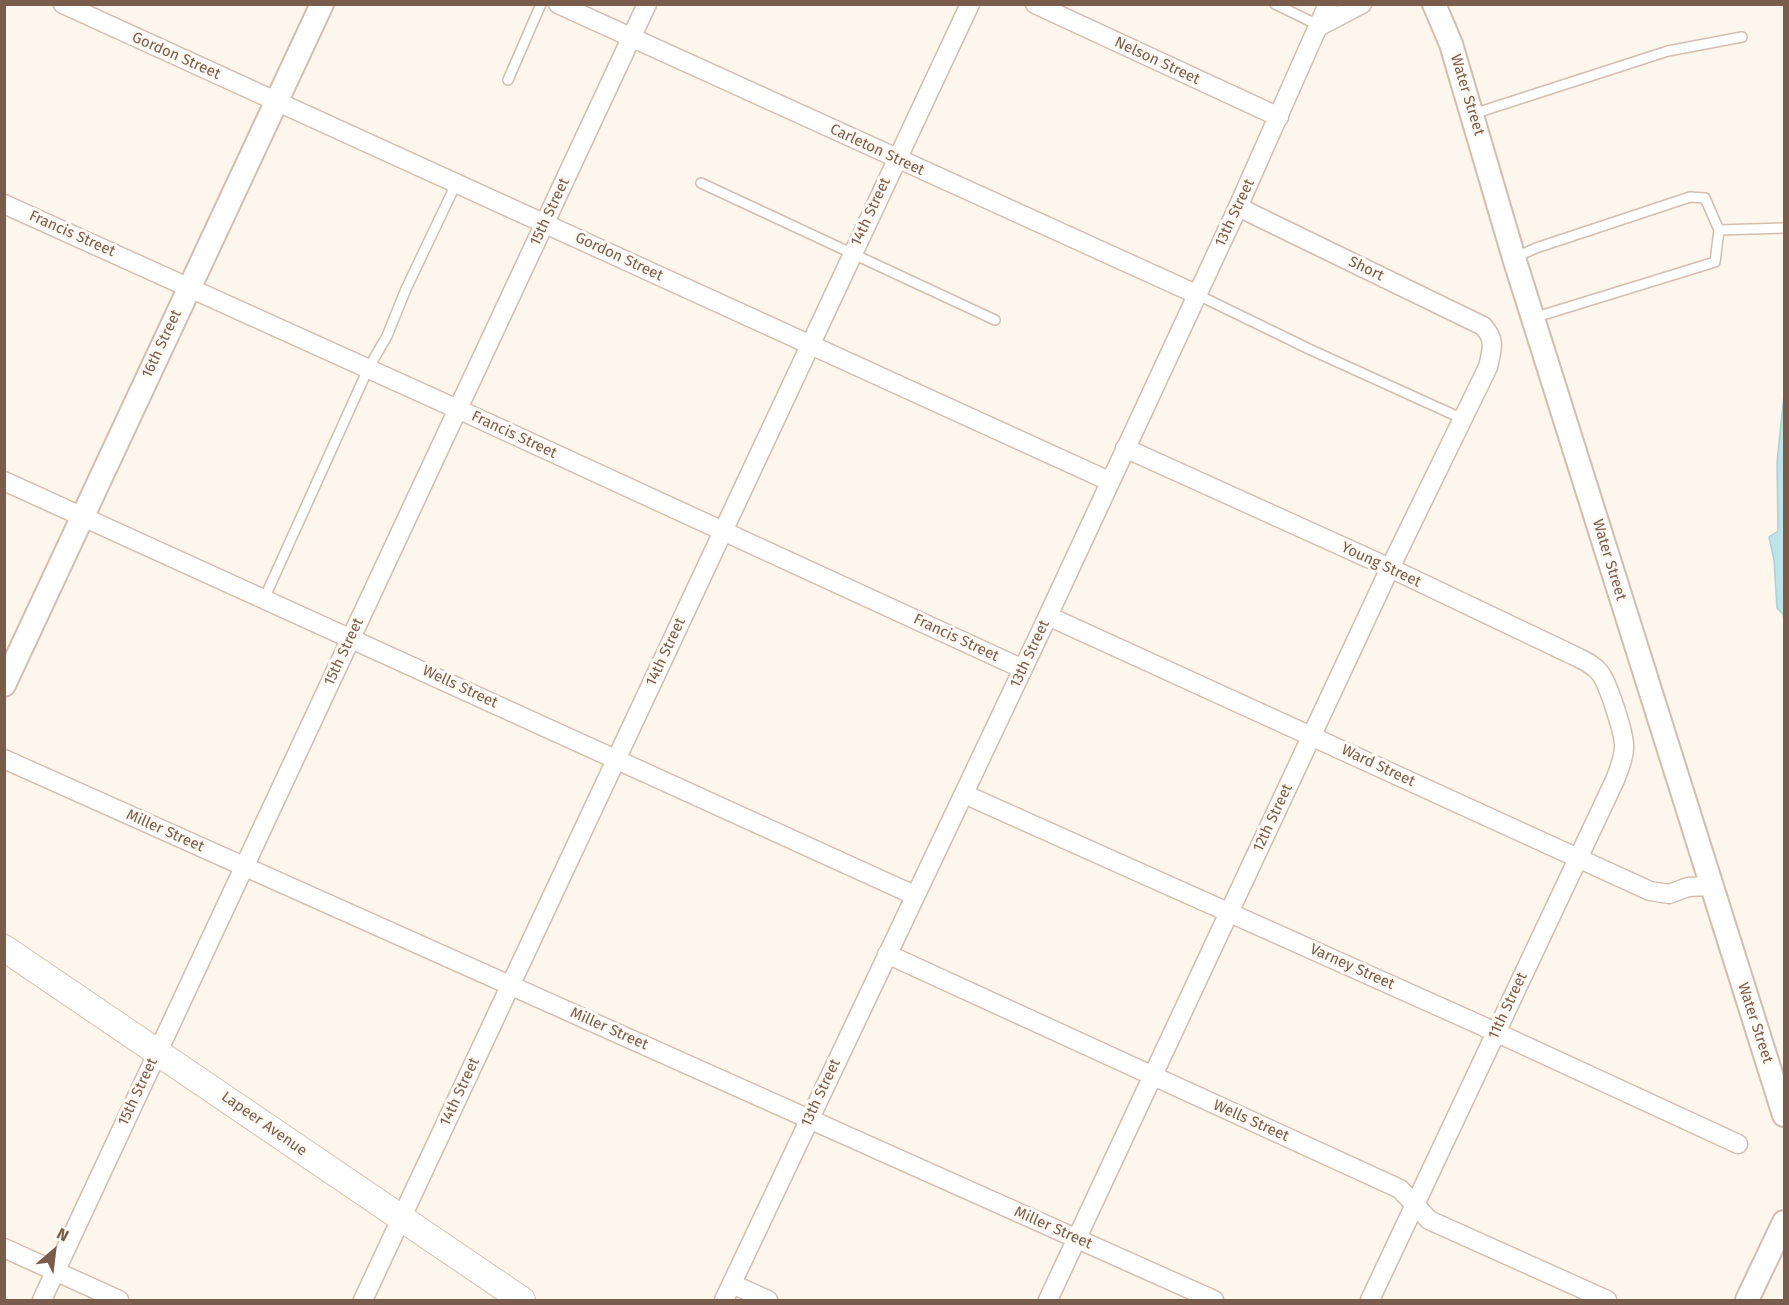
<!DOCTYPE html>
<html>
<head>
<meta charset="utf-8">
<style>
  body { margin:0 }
  #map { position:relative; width:1789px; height:1305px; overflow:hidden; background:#fdf6ec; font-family:"Fira Sans",sans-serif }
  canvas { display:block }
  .frame { position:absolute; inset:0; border:6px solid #7a5c4d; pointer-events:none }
  .north { position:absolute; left:24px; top:1221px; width:60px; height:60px; -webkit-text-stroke:4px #fffaf3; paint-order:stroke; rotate:28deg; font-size:16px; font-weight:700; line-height:24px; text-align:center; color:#7a5c4d }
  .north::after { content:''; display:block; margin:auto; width:21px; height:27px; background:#7a5c4d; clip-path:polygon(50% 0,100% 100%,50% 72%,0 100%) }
</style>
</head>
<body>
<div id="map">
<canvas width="1789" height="1305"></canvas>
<div class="frame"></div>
<div class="north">N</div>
</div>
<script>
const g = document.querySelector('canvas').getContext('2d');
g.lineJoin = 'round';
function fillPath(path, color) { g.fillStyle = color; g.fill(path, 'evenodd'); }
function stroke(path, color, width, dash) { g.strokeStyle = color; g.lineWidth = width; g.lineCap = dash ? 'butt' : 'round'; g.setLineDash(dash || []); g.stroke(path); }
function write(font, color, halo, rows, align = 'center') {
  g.font = font + ' "Fira Sans",sans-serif'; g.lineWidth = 6; g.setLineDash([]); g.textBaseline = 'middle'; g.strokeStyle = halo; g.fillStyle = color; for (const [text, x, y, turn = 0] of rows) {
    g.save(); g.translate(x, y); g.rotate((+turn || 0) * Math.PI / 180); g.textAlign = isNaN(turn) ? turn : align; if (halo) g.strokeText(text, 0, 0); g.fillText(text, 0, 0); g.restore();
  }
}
const water = new Path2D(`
  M1784,394V621L1783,614L1777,608L1774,560L1769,537L1778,531L1777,462Z`);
const service = new Path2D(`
  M1275,4L1320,26
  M508,80L541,4
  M1473,114L1668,51L1742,37
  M701,183L995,320
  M1719,230L1784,228
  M1514,258L1536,248L1690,197L1705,198L1719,230L1715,262L1533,318
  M1196,294L1309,349L1463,419
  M264,599L368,369L387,336L406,289L456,184`);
const minor = new Path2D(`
  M63,4L1109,481
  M558,4L1196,294
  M1035,4L1279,117
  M1320,26L1362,4
  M4,204L475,417L1023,669
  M1125,448L1390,568L1577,657C1585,661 1594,665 1600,673C1608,683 1623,730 1624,744C1625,756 1619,769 1615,780L1370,1300
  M4,481L914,895
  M1048,616L1650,891L1669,894L1688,887L1711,886
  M4,759L1214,1300
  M964,794L1478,1024L1738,1144
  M887,954L1400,1189L1429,1220L1607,1300
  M4,1248L119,1300
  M732,1284L768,1300
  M42,1300L647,4
  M363,1300L970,4
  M724,1300L1048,616L1238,207L1328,4
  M1048,1300L1390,568L1488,367C1492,349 1496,340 1483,326L1238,207`);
const tertiary = new Path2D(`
  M1434,4L1451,44L1514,258L1784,1115
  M4,685L322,4
  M1747,1300L1784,1222`);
const secondary = new Path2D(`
  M4,948L522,1300`);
const streetNames = [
  ["Gordon Street",176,56,24],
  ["Nelson Street",1157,61,25],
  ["Water Street",1467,95,73],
  ["Carleton Street",877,150,25],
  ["15th Street",550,212,-65],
  ["14th Street",871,212,-65],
  ["13th Street",1235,213,-65],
  ["Francis Street",72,234,24],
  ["Gordon Street",619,257,25],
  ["Short",1366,269,26],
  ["16th Street",162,344,-65],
  ["Francis Street",514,435,25],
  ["Water Street",1609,560,73],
  ["Young Street",1381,565,25],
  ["Francis Street",956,638,25],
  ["15th Street",344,652,-65],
  ["14th Street",666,652,-65],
  ["13th Street",1030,654,-65],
  ["Wells Street",460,687,25],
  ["Ward Street",1378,766,25],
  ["12th Street",1273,818,-65],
  ["Miller Street",165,831,24],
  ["Varney Street",1352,967,24],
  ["11th Street",1508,1006,-65],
  ["Water Street",1755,1023,72],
  ["Miller Street",609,1029,24],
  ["15th Street",138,1092,-65],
  ["14th Street",460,1092,-65],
  ["13th Street",821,1093,-65],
  ["Wells Street",1251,1121,24],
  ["Lapeer Avenue",264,1124,35],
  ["Miller Street",1053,1228,24]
];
fillPath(water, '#bfe3e8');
stroke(water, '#a5d3da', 1.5);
stroke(service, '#d1beb0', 12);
stroke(minor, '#d1beb0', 21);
stroke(tertiary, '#d1beb0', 26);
stroke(secondary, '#d6c0b0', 28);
stroke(service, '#fff', 9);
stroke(minor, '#fff', 18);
stroke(tertiary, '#fff', 22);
stroke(secondary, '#fff', 26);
write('15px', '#7a5c4d', '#fffaf3', streetNames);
</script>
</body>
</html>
